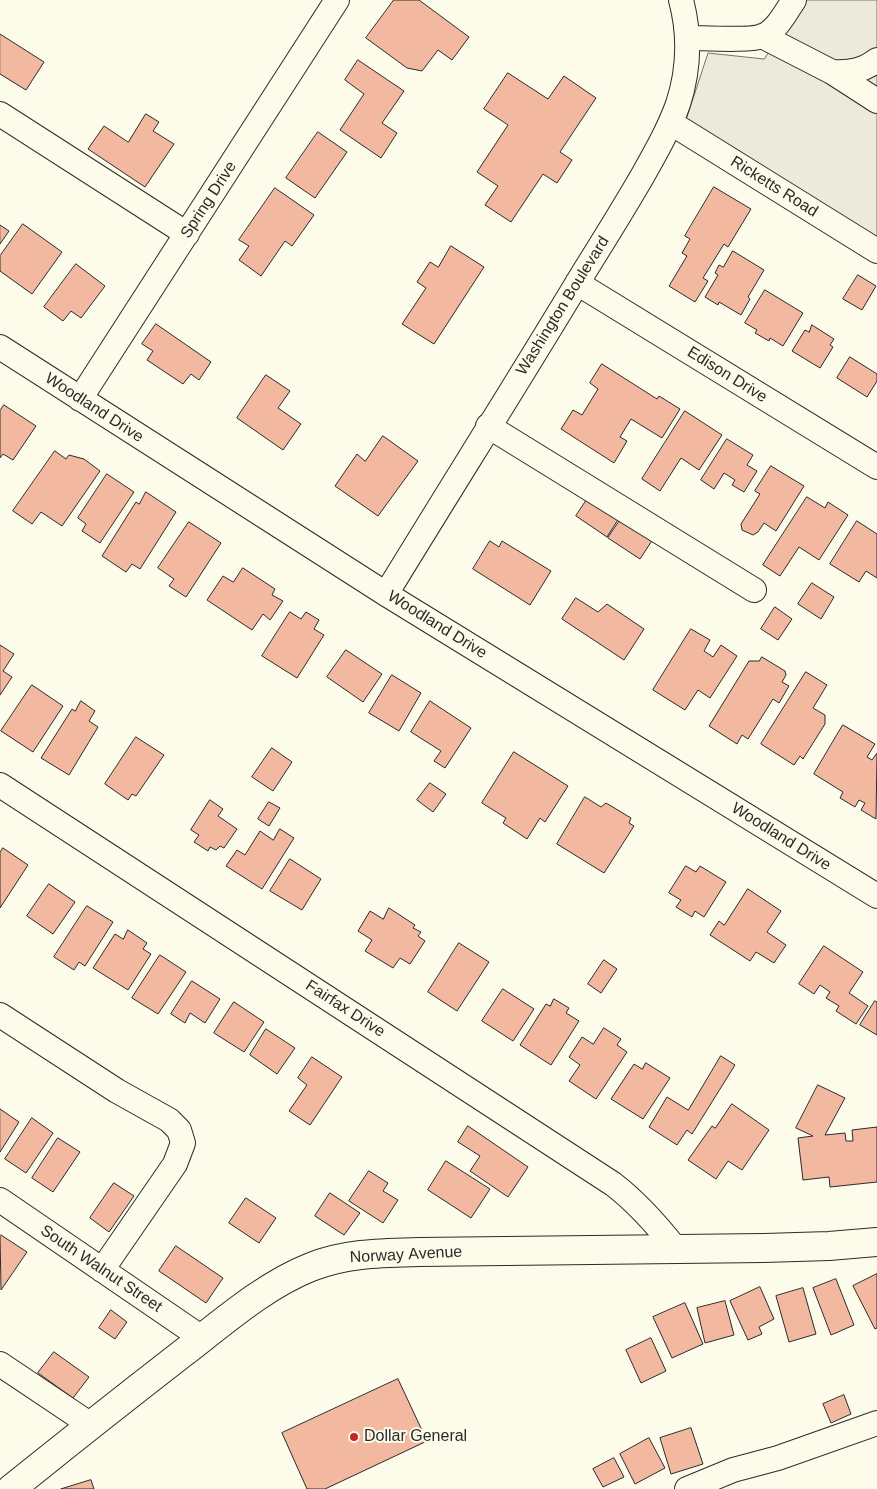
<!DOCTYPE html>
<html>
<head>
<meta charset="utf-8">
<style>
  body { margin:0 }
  canvas { display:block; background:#fdfbea }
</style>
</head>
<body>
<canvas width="877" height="1489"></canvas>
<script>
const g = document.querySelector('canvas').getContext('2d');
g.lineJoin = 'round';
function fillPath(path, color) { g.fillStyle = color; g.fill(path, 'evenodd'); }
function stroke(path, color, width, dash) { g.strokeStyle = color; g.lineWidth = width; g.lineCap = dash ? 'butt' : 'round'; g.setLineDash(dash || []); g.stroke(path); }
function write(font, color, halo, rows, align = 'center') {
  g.font = font + ' Helvetica,sans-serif'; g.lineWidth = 4; g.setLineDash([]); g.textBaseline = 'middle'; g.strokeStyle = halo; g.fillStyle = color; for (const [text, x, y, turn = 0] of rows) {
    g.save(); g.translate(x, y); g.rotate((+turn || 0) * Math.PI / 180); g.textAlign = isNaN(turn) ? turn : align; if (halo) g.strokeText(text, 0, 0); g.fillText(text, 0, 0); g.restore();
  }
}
const green = new Path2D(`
  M802,0H877V241L685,123L708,53L764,59Z`);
const building = new Path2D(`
  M394,0H419L469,37L452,60L438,50L422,71L407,68L366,38Z
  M0,34L44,62L26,90L0,74Z
  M358,60L404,91L382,123L397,133L381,158L340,130L364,94L345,80Z
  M508,73L548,99L564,76L596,98L560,152L572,160L557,183L543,174L511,222L485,205L498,186L477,172L508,125L484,109Z
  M146,114L159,122L153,131L174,144L145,187L88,149L104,126L128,142Z
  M318,132L347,152L315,198L286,178Z
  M714,187L751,209L728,247L724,244L703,278L708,281L695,302L669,286L687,256L682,253L690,239L685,236Z
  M275,188L314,215L292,246L285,241L261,276L239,260L249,246L239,240Z
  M23,224L62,252L32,294L0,271V256Z
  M0,225L9,231L0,244Z
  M451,246L484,267L434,344L402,324L426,288L417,282L430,262L438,267Z
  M733,251L764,270L748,297L750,299L741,315L719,302L718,305L705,297L718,275L715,273L719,265L723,267Z
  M76,264L105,286L81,318L71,311L63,321L44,307Z
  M858,275L876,286L862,310L843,299Z
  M765,290L803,313L783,346L770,338L769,341L755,333L757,330L745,323Z
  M156,324L211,362L199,380L191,374L183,384L147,360L153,351L142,344Z
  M812,325L834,339L830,345L833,347L820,368L792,351L805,330L809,332Z
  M850,357L877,374V381L867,397L837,378Z
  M602,364L657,399L659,396L680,409L662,438L631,419L620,437L627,441L614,463L561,429L573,410L582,415L598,389L590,383Z
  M266,375L290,391L278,408L301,424L283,450L237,418Z
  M4,405L36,426L13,460L3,454L0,458V411Z
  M685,411L722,435L699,470L681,458L660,491L642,479Z
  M383,436L418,461L378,516L335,486L357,454L365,461Z
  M727,439L753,455L747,465L757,471L744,492L732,485L735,480L724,473L714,489L701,480Z
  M55,451L66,459L69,455L84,459L100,471L62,526L41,512L32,524L13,511Z
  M771,466L804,486L776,531L764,523L758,532L753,535L742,530L741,524L760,494L755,491Z
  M107,474L134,492L100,543L82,531L86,524L78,518Z
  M146,492L176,512L140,569L132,564L126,572L102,556L136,502L139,504Z
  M590,495L621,515L607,537L576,516Z
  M807,497L825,508L828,502L848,515L819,560L799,547L780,576L763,565Z
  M623,516L655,536L640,559L608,538Z
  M857,521L877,534V578L866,571L859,582L830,564Z
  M189,522L221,543L186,597L169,586L174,579L158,568Z
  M490,541L499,547L502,541L551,571L530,605L473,569Z
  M243,568L275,589L272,595L283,601L270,620L263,614L252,630L207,600L223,576L233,582Z
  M812,583L834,597L821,619L798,604Z
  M576,598L598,612L607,604L644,629L624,660L562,619Z
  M775,607L792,619L778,640L761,629Z
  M290,612L301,619L306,612L319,620L314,629L324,635L297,678L262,656Z
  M691,629L710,640L704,651L713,657L721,645L737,656L710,698L698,690L685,710L653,690Z
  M0,645L14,654L3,671L12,677L0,695Z
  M346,650L382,674L363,702L327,677Z
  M762,657L785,671L786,675L782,682L789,686L779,703L773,699L748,739L742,735L737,744L709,726L749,661H759Z
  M806,672L827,685L813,708L825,715V724L803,759L800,756L794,765L761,744Z
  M392,675L421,693L399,731L369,713Z
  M32,685L63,706L33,752L1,731Z
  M81,701L95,711L89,721L98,727L69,775L41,758L72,709L75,711Z
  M430,701L471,728L445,768L434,761L441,751L411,732Z
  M843,725L875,744L867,757L872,760L877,753L876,819L861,810L865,803L859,800L855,807L840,798L843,792L814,774Z
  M136,737L164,755L136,796L132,794L128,800L105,784Z
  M272,748L292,762L273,791L252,777Z
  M514,752L568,786L545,822L540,818L527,839L503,823L506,818L482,803Z
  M430,783L446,794L433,812L417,800Z
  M585,797L601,807L606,803L631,818L629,823L634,826L604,873L557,844Z
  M210,800L223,809L218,816L237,829L224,848L220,846L216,850L210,847L208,851L194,842L199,835L191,830Z
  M269,802L280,808L269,826L258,819Z
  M280,829L294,838L262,889L226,866L237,850L245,855L260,831L273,840Z
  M3,848L28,865L0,908V853Z
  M290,859L321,879L302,910L270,891Z
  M686,866L696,872L700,866L726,882L704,917L695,911L692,917L676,907L681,900L669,893Z
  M49,884L75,902L53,934L27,916Z
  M748,889L781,911L767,932L786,945L774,963L756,952L750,961L710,935L719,921L724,925Z
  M87,906L113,922L85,966L79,962L74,970L54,957Z
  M389,908L415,925L413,928L421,932L418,936L425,941L410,964L400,958L393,968L365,951L372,940L358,931L370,911L383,919Z
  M128,930L147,943L143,949L151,954L128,990L93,968L115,934L123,939Z
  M459,943L489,962L457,1011L428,992Z
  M824,946L863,972L849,993L868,1006L856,1024L836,1011L839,1006L826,998L830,992L820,985L814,994L799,984Z
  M160,955L186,972L158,1014L132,998Z
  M604,960L617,969L601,993L588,984Z
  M192,981L220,999L205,1023L190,1013L185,1023L171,1014Z
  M503,989L534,1009L513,1041L482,1021Z
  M554,999L569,1008L566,1013L579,1021L551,1065L520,1045L546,1004L550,1006Z
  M875,1001L877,1002V1035L860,1025Z
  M234,1002L264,1022L244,1052L214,1033Z
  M604,1028L621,1039L617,1045L627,1052L596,1099L569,1081L580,1065L569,1057L582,1037L593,1044Z
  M266,1029L295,1048L277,1074L250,1055Z
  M721,1056L735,1065L692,1134L687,1130L677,1145L649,1127L667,1097L688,1110Z
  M312,1057L342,1077L310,1125L289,1111L307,1085L298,1078Z
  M646,1063L670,1078L643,1119L611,1099L634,1064L642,1069Z
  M818,1085L845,1098L825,1135L845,1133L846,1141H853L852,1130L877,1127V1182L830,1187L829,1177L803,1180L798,1138L813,1136L796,1128Z
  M732,1104L769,1130L742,1170L728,1161L716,1179L688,1160L712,1126L715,1128Z
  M0,1109L19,1122L0,1152Z
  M32,1118L53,1133L26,1173L5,1159Z
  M468,1126L528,1167L508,1197L470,1171L480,1156L458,1142Z
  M58,1138L80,1152L53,1192L32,1178Z
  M446,1161L490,1189L471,1218L428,1190Z
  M369,1171L388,1183L383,1191L398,1200L383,1223L349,1201Z
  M114,1183L134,1196L109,1232L90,1218Z
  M330,1193L360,1213L344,1235L315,1216Z
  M246,1198L276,1218L259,1243L229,1223Z
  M1,1235L27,1252L1,1290L0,1236Z
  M176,1246L223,1278L206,1303L159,1271Z
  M877,1274V1328L875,1329L853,1286Z
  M836,1279L854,1325L831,1335L813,1288Z
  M760,1287L774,1319L759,1327L762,1334L748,1340L730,1301Z
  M803,1288L816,1334L789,1342L776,1296Z
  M725,1301L734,1335L705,1343L697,1308Z
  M685,1303L703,1344L672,1358L653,1317Z
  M111,1310L127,1322L115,1339L99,1328Z
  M651,1338L666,1371L641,1383L626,1350Z
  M54,1352L89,1377L73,1398L38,1373Z
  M398,1379L427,1441L325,1489H307L282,1433Z
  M844,1395L851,1414L831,1423L823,1404Z
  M691,1428L703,1464L671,1474L660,1438Z
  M649,1438L665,1468L635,1484L620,1454Z
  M614,1458L624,1477L603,1487L593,1469Z
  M91,1480L94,1489H61Z`);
const minor = new Path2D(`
  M762,36L832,72L877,101
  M688,38C703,38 751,41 763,36C777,30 786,12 794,0
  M832,72C850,73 863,71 877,60
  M0,114L187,234
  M671,123L877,251
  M577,283L877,467
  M0,347L386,594L877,896
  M80,399L337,0
  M488,426L754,590
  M386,594C452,486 519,380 584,272C604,240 624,208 643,175C656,152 669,129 678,104C689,70 690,34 681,0
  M0,785L613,1184C638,1203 657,1225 676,1249
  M0,1015L117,1091L169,1120L179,1130L183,1143L175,1164L102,1270
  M0,1200L202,1338
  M0,1364L91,1425
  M687,1489L733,1470L778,1458L877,1423`);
const major = new Path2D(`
  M11,1489C68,1443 125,1398 183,1353C222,1323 265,1285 311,1267C346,1253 382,1253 419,1252L764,1248L829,1246L877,1242`);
const markers = [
  [354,1437,5,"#c62828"]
];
const streetNames = [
  ["Ricketts Road",774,187,32],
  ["Spring Drive",209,200,-57],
  ["Washington Boulevard",563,306,-58],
  ["Edison Drive",727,375,32],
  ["Woodland Drive",94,408,33],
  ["Woodland Drive",437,625,32],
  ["Woodland Drive",781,837,32],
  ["Fairfax Drive",345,1009,33],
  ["Norway Avenue",406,1255,-3],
  ["South Walnut Street",101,1269,34]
];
const poiNames = [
  ["Dollar General",364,1437]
];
fillPath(green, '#ecebdb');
stroke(green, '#74746e', 1);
fillPath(building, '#f2b8a0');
stroke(building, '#2b2b2b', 1);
stroke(minor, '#2b2b2b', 26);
stroke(major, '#2b2b2b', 30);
stroke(minor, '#fdfbea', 24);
stroke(major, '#fdfbea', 28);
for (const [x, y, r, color] of markers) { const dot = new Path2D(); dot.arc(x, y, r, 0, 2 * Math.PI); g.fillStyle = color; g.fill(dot); stroke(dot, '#fdfbea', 2); }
write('16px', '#2b2b2b', '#fdfbea', streetNames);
write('16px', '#2b2b2b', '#fdfbea', poiNames, 'left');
</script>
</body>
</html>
